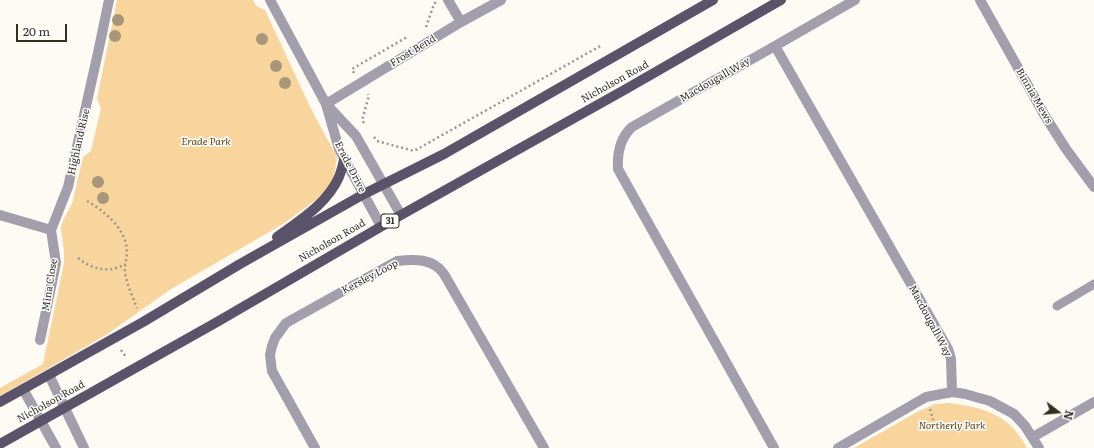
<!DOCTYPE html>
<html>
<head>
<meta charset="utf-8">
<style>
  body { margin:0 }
  #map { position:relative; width:1094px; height:448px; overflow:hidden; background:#fefaf4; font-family:Literata,serif }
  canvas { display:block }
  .north { position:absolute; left:1038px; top:392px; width:40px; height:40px; -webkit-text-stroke:3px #fff; paint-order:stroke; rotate:106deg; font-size:11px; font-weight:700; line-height:16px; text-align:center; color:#342e23 }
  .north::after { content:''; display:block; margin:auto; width:14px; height:18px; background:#342e23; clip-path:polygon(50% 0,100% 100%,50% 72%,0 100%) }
  .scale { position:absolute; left:16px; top:24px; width:51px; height:18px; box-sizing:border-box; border:2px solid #342e23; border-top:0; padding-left:5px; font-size:12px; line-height:14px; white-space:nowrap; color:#342e23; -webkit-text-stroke:3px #fff; paint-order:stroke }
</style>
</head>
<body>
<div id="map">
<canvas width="1094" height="448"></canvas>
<div class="north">N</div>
<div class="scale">20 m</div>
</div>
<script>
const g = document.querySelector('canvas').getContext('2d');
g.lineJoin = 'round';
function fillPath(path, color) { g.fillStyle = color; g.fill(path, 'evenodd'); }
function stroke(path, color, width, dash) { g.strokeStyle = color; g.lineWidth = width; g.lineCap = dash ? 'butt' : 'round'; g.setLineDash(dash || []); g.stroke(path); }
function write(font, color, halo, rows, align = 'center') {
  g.font = font + ' Literata,serif'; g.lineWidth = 3; g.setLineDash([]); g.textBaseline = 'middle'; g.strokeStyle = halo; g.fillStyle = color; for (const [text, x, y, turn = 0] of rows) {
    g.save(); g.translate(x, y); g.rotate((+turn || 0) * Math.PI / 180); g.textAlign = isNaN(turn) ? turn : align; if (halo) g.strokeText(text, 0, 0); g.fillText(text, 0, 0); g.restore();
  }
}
const green = new Path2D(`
  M117,0H253L256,6L265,10L311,109L337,157L334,177L327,189L317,199L283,224L171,289L106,335L0,396V388L43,364L64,263V251L61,228L63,220L72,204L83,157L91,151L101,108L97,99Z
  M949,403C985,408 1009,414 1027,448H854L917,412L935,404Z`);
const path = new Path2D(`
  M426,27L434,4L436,2
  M354,73L352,69L407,37
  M364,123L362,120L369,96L368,94
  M374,137L377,141L414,151L602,45
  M87,201C105,211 127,230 127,252C127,259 124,266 125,273C127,285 133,297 137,308
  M78,258C92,269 109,274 125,264
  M121,350L126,357
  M930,409L933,420`);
const service = new Path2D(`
  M1057,306L1094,284`);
const minor = new Path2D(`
  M448,0L461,22
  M980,0L1045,116L1066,149L1094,187
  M775,46L855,0
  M326,104L461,22L501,0
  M0,215L51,230
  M40,340L56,263L51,230L68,187L99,48L109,0
  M49,375L84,448
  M23,389L56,448
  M1033,437L1094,402
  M315,448L272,371L270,355L272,346L275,338L286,323L397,261C414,259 433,258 444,274L544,448
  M774,448L618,169C617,152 620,138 632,127L775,46L948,349L951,359L952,392
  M838,448L926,397L952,392L965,394L990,401L1014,414L1025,426L1039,448`);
const tertiary = new Path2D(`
  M270,0L326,104L339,149L381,226
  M327,105L356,136L401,215`);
const primary = new Path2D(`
  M277,237C299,221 327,204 339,177C341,172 343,165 344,160
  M0,402L143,322L240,264L364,194L444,154L713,0
  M0,444L217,322L401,215L626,89L781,0`);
const trees = [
  [118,20],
  [115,36],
  [262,39],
  [276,66],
  [285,83],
  [98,182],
  [103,198]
];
const shields = [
  [390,221,18]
];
const shieldNames = [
  ["31",390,221]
];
const streetNames = [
  ["Frost Bend",413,51,-31],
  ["Macdougall Way",715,80,-30],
  ["Nicholson Road",615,82,-29],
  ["Binnia Mews",1034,96,60],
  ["Highland Rise",79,142,-77],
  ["Erade Drive",350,167,63],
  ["Nicholson Road",332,241,-30],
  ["Kersley Loop",370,277,-28],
  ["Mina Close",50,285,-81],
  ["Macdougall Way",930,321,62],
  ["Nicholson Road",51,402,-29]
];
const parkNames = [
  ["Erade Park",206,142],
  ["Northerly Park",952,426]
];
fillPath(green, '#f8d59c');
stroke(path, '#9b968e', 2.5, [2, 3]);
stroke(service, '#a29eab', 9);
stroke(minor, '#a29eab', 10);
stroke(tertiary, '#a29eab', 10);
stroke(primary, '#5a5369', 10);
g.fillStyle = '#a79677';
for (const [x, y] of trees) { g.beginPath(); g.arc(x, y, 6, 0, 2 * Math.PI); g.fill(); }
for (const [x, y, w] of shields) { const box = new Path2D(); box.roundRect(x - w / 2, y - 7, w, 14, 3); g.fillStyle = '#fff'; g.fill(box); stroke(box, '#342e23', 1); }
write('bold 9px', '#342e23', null, shieldNames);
write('10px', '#342e23', '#fff', streetNames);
write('italic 10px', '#5f4410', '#fff', parkNames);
</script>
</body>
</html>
